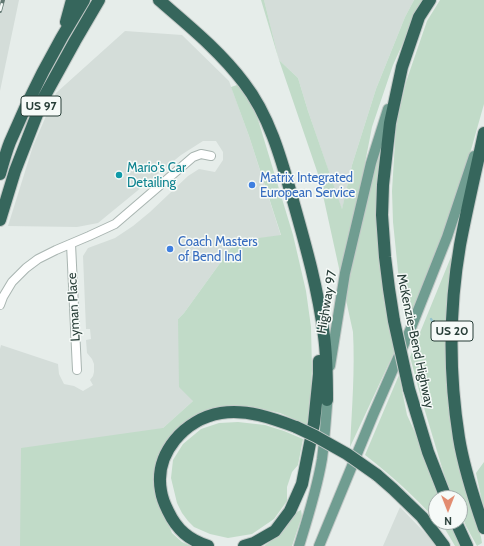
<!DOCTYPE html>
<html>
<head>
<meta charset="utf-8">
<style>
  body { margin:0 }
  #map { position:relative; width:484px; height:546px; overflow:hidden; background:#e6edea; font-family:Cabin,sans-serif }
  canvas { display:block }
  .north { position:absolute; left:428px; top:490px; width:40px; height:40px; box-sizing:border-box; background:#f6faf8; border:1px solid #a3aeab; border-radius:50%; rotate:180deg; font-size:11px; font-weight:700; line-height:16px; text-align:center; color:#273d37 }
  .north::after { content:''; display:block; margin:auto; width:14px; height:18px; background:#e28b6f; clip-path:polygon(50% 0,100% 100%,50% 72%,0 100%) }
</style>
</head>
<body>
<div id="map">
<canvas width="484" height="546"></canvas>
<div class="north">N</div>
</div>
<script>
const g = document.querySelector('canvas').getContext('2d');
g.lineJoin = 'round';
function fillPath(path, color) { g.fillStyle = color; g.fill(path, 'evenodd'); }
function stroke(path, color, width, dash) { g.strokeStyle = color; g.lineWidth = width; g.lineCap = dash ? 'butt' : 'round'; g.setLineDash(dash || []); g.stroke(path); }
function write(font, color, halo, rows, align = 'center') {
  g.font = font + ' Cabin,sans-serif'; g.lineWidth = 3; g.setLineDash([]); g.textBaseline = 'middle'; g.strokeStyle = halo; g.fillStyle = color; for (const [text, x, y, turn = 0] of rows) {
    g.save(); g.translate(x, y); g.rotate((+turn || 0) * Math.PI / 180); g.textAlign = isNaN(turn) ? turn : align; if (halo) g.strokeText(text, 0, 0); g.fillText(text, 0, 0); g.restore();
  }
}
const built = new Path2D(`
  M0,0H19L0,91Z
  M264,0H414L405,17L376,89L352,165L342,210L308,111L298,78L279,60Z
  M125,31L182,35L229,81L249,136L281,236L236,241L184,313L178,319L193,401L163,428L155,546H0V349L1,345L58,364L59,374L64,384L74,386L83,391L93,385L90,380L93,376L94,372V364L92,359L87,353L86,340L91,339L90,329H86L83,256L88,248L115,238L133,226L150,212L188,176L199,169L215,172L223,160V152L216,141H203L181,155L98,223L77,227L8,226L33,146L56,93Z
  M400,507L427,535L436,546H383Z`);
const green = new Path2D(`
  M261,0H264L279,60L298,78L308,111L342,209L352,165L376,89L405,17L414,0H424L414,19L393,65L372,127L365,163L364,172L385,131L380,169L398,344L350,447C352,408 355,370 353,332L319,177L279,60Z
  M440,0H484V104L469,157L431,267L407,322L402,303L398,271L393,222L392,191L396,125L406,82L427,21Z
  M240,84L256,113L293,235L306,291L311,327L312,370L310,404L307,425L280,413L248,406L224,408L201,413L183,424L165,444L156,472L163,511L172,533L182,542L191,546H20L21,448L163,428L193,401L179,387L178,319L184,313L236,241L281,235L249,136L231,87Z
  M455,250L454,446L461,474L481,537L482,543L477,546L466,526L460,512V498H454L446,481L422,401L410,357L453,252Z
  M399,375L407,415L430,465L443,498H436V520C414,496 391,475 365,455Z
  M238,422L265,425L284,431L303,439L298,465L292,472L287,487V501L274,519L252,534L228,538L210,534L194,527L188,521L182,513L177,503L171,478L173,460L183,444L201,429L219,423Z
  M484,462V507L482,501L476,473Z
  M301,510L302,516L292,546H264L280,534L295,513Z
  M438,522H453L462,546H455L445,529Z`);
const stream = new Path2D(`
  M431,319L439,333`);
const minor = new Path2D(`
  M71,244L77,370
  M0,305L3,297L12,282L26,268L38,259L56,250L89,236L115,224L193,157L201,154L211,156`);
const major = new Path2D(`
  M330,366L345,273L371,163L388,109
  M299,546C308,517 317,489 322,459C325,437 326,415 328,394
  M319,546L373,415L411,328L447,237L474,156`);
const highway = new Path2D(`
  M159,0C189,26 220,51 244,83C269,115 281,158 292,197C305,243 318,288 324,336C327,357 327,378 327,400
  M66,22L72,0
  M484,133C476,170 467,208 460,245C449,309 449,375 459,438C464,469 474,499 484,528
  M0,174C3,163 6,152 10,142C31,92 56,45 84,0
  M0,220L15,171L43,99L75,41L99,0
  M394,321L389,289L385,257L382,215L383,185L390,123L402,67L419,17L430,0
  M409,389L428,452L446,498
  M377,475L393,489L422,517L444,546
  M456,522L467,546
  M208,546C189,540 177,530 168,511C165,505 162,498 161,491C154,453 185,419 221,413C247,409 272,418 296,427
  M244,546L254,543L275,531L290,511L302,484L314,423L319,374V361`);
const rail = new Path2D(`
  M0,11L3,0`);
const highwayBridge = new Path2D(`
  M394,321L409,389
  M296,427L315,436L347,454L377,475`);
const markers = [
  [119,175,4,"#0f9aa8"],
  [252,185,4,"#3f7fe0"],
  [170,249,4,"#3f7fe0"]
];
const shields = [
  [41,106,40],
  [452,331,42]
];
const shieldNames = [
  ["US 97",41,106],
  ["US 20",452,331]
];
const cultureNames = [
  ["Mario's Car",127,168],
  ["Detailing",127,183]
];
const shopNames = [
  ["Matrix Integrated",260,178],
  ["European Service",260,193],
  ["Coach Masters",178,242],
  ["of Bend Ind",178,257]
];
const streetNames = [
  ["Highway 97",327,302,-80],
  ["Lyman Place",74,307,-93],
  ["McKenzie-Bend Highway",415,341,78]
];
fillPath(built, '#d4ddd9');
fillPath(green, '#c1dbc8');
stroke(stream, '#95c3cb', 2.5);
stroke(minor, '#a9b5b1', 10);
stroke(major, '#c3c9c7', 12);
stroke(highway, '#c3c9c7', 14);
stroke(minor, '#fff', 8);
stroke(major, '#709d91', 10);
stroke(highway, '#36665c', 12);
stroke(rail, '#627872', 4);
stroke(rail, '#f6faf8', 2.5, [8]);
stroke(highwayBridge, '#c3c9c7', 14, []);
stroke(highwayBridge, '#36665c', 12);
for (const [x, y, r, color] of markers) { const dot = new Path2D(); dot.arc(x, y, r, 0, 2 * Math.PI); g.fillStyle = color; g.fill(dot); stroke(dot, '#f6faf8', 1.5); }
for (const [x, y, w] of shields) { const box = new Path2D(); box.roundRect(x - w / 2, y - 10, w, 20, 3); g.fillStyle = '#f6faf8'; g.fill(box); stroke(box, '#273d37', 1); }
write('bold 12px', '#273d37', null, shieldNames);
write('13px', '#0d838f', '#f6faf8', cultureNames, 'left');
write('13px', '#366cbe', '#f6faf8', shopNames, 'left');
write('13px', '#273d37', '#f6faf8', streetNames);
</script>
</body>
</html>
